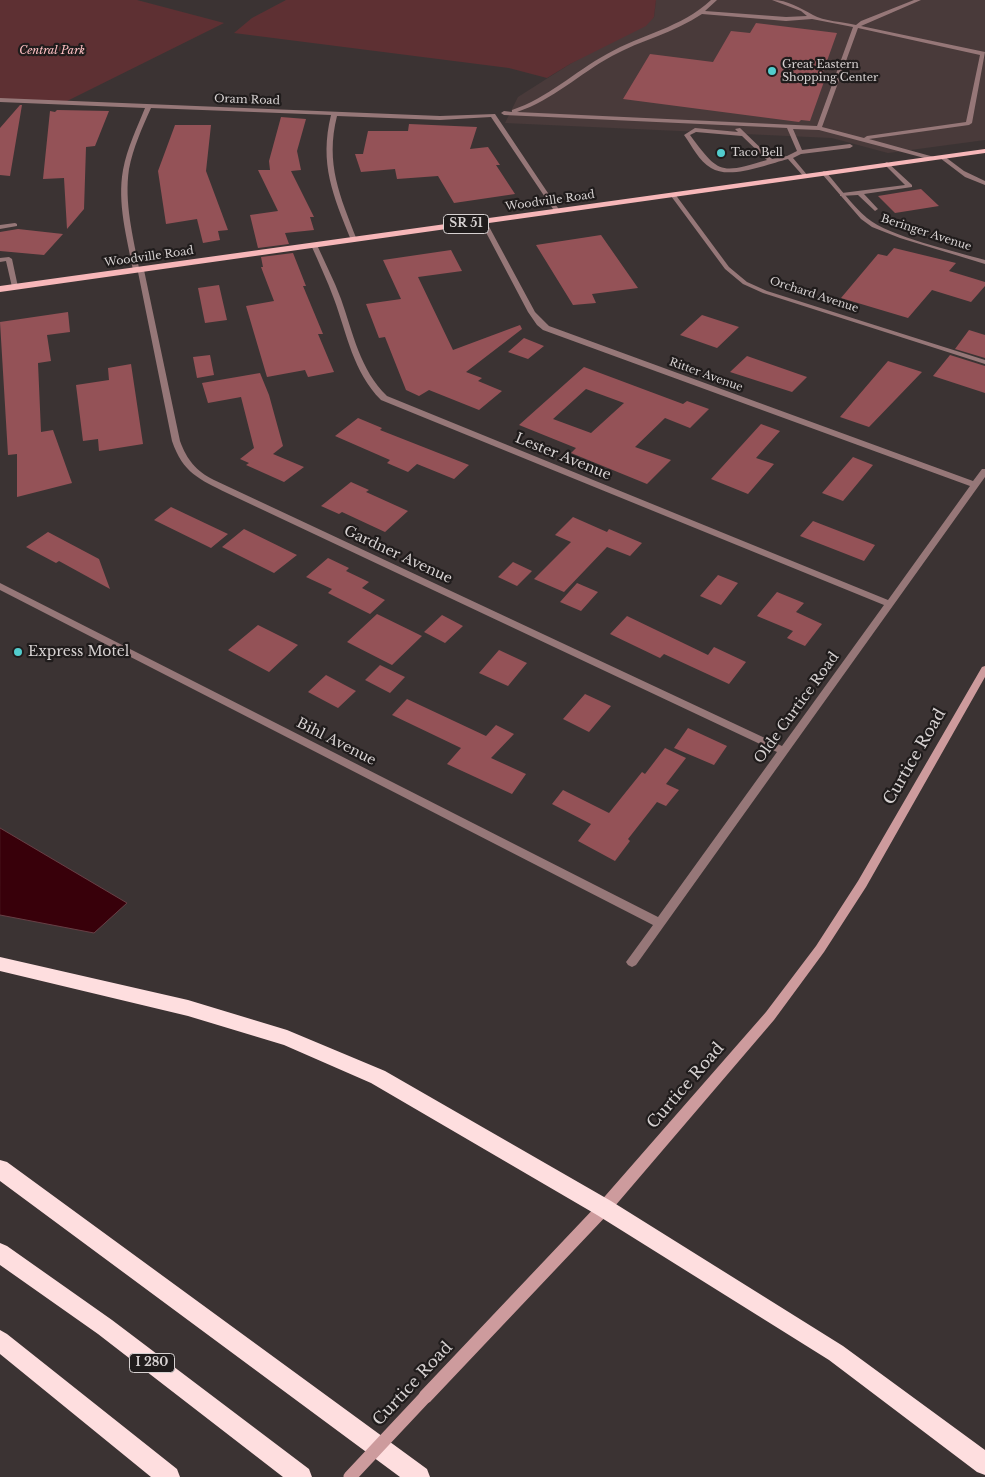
<!DOCTYPE html>
<html>
<head>
<meta charset="utf-8">
<style>
  body { margin:0 }
  canvas { display:block; background:#3b3333 }
</style>
</head>
<body>
<canvas width="985" height="1477"></canvas>
<script>
const g = document.querySelector('canvas').getContext('2d');
g.lineJoin = 'round';
function fillPath(path, color) { g.fillStyle = color; g.fill(path, 'evenodd'); }
function stroke(path, color, width, dash) { g.strokeStyle = color; g.lineWidth = width; g.lineCap = dash ? 'butt' : 'round'; g.setLineDash(dash || []); g.stroke(path); }
function write(font, color, halo, rows, align = 'center') {
  g.font = font + ' "Libre Baskerville",serif'; g.lineWidth = 4.5; g.setLineDash([]); g.textBaseline = 'middle'; g.strokeStyle = halo; g.fillStyle = color; for (const [text, x, y, turn = 0] of rows) {
    g.save(); g.translate(x, y); g.rotate((+turn || 0) * Math.PI / 180); g.textAlign = isNaN(turn) ? turn : align; if (halo) g.strokeText(text, 0, 0); g.fillText(text, 0, 0); g.restore();
  }
}
const built = new Path2D(`
  M656,0H985V140L888,153L832,138L505,123L518,97L570,64L654,17Z`);
const green = new Path2D(`
  M0,0H137L224,23L63,103L0,100Z
  M286,0H656L654,17L646,26L570,64L547,78L509,68L234,33L252,18Z`);
const water = new Path2D(`
  M0,828L127,903L94,933L0,915Z`);
const building = new Path2D(`
  M756,23L837,33L822,75L826,76L810,121L801,120L799,122L623,99L650,54L713,62L731,31L750,33Z
  M20,105H22L10,176L0,175V128Z
  M57,110L109,111L95,146L86,147L84,209L67,229L64,178L43,179L50,111L55,112Z
  M281,117L306,119L297,151L301,170L291,171L314,217H310L314,230L285,233L289,244L258,248L250,215L278,211L258,170H270L269,161Z
  M409,124L477,127L470,149L488,147L500,165H496L515,194L454,203L438,176L397,179L395,169L361,172L355,154H363L368,131H408Z
  M175,125H211L206,171L228,230L218,231L220,240L203,243L197,219L166,224L158,171Z
  M921,189L939,206L895,213L878,196Z
  M18,229L63,234L44,255L0,251V232Z
  M601,235L638,288L592,294L596,303L573,305L536,245Z
  M894,248L956,263L949,271L985,282V286L971,302L932,290L908,318L841,298L878,254L887,256Z
  M451,250L462,271L418,277L453,350L520,325L522,329L466,372L482,378L478,381L502,391L479,410L429,390L419,396L406,390L385,337L379,338L366,304L401,299L383,260Z
  M293,253L306,286H303L323,334H318L334,372L308,377L305,370L267,377L246,306L274,301L261,267H263L261,257Z
  M219,285L227,320L205,323L198,288Z
  M68,312L70,332L47,335L51,361L38,363L41,432L53,430L72,483L17,497V454L8,455L0,322Z
  M702,315L739,327L717,348L680,335Z
  M969,330L985,335V358L955,349Z
  M524,338L544,346L528,359L508,352Z
  M210,355L214,375L197,378L193,357Z
  M950,355L985,366V393L933,376Z
  M747,356L807,377L792,392L730,372Z
  M888,361L922,372L869,427L840,417Z
  M131,364L143,444L99,451L98,439L83,441L76,385L109,380L108,368Z
  M584,367L683,404L687,401L709,409L690,428L665,418L635,447L671,460L647,484L571,453L576,448L519,425ZM586,389L624,403L591,433L553,419Z
  M260,373L269,395L283,446L273,454L304,467L284,482L246,465L249,463L240,459L254,448L241,397L208,403L202,383Z
  M358,418L382,428L380,430L469,465L454,479L417,464L408,472L387,463L390,460L335,436Z
  M761,424L780,431L756,458L774,464L748,494L711,479Z
  M853,457L873,465L843,501L822,493Z
  M351,482L369,490L366,492L408,511L385,532L342,512L339,514L321,506Z
  M171,507L228,534L211,548L154,520Z
  M573,517L607,532L609,529L642,543L630,556L607,547L564,592L534,579L571,542L555,535Z
  M813,521L875,545L864,561L800,536Z
  M244,529L297,555L274,573L222,547Z
  M48,532L99,559L110,589L59,561L56,563L26,547Z
  M328,558L349,568L346,571L369,582L362,588L385,600L370,614L328,593L332,589L306,577Z
  M513,562L532,571L517,586L498,577Z
  M718,575L738,583L721,605L700,596Z
  M577,583L598,592L581,611L560,602Z
  M777,592L804,603L796,612L822,624L805,646L787,638L793,631L757,616Z
  M377,614L422,636L392,665L347,642Z
  M442,615L463,626L445,643L424,632Z
  M627,616L708,655L714,647L746,662L729,684L664,654L660,658L610,634Z
  M258,625L298,645L269,672L228,650Z
  M499,650L527,663L508,686L479,673Z
  M380,665L405,677L390,693L365,680Z
  M326,675L356,691L338,708L308,692Z
  M585,694L611,706L589,732L563,719Z
  M407,699L486,736L496,725L514,734L491,758L526,774L512,794L447,764L461,748L392,715Z
  M688,728L727,746L714,765L674,748Z
  M665,748L686,758L666,784L679,790L666,806L657,802L628,839L630,841L615,861L578,841L591,824L552,804L563,790L609,813L642,772L645,774Z`);
const lane = new Path2D(`
  M711,0H717L705,11L786,17L807,16L801,11L772,0C788,0 800,8 813,15C823,21 844,22 856,25L861,21L914,0H921L861,26L985,52L972,123L969,125L869,139L934,157V159L932,160L819,130L793,129L802,150L850,144L853,146L850,148L801,154L793,158L808,176L805,178L788,159C768,164 730,180 711,168C699,161 692,146 684,135L695,128L738,132L735,129L740,128L772,159L787,156L797,151L787,128L504,115L501,113L504,111L512,112V110C548,98 574,72 607,54C642,34 681,28 711,0ZM702,14L786,21L812,19L853,27L817,126L517,112C553,100 579,74 612,56C641,40 674,33 702,14ZM858,28L980,55L966,122L867,136L864,138L822,127ZM696,132L742,136L767,160C720,174 719,174 690,135Z
  M887,162L912,185V187L864,194L878,209L875,211L858,195L840,196V194L842,193L905,185L885,165V163Z
  M15,223L17,224V226L0,229V225Z
  M9,257L12,259L18,287L15,289L12,287L6,261L0,262V258Z`);
const street = new Path2D(`
  M0,98L440,116L495,114L560,211L559,212H555L491,117L440,120L337,116C325,164 340,196 357,240L354,242L351,240C333,195 319,164 331,115L151,108C142,128 133,148 129,169C124,202 133,236 139,268L144,270L180,441C187,460 196,471 214,480L782,746L884,605L381,400C353,372 347,334 334,299C327,280 319,263 311,245L312,244L317,245C325,263 334,280 341,299C353,333 360,370 387,396L888,600L970,486L543,330L537,325L528,312L480,221L481,220L486,221L535,312L549,326L973,481L982,469H985V477L636,965L632,967L628,965L626,962L653,925L0,590V583L658,917L777,752L227,493C199,479 183,473 172,441L138,272L133,270C127,238 117,203 123,170C127,148 137,128 145,108L0,102Z
  M940,156H944L964,171L985,181V185L965,177L940,158Z
  M824,171L826,172C839,187 852,205 867,218C890,237 954,251 985,260V264L900,238L872,227L861,219L822,174L821,173Z
  M671,194H675L729,267L747,282L767,291L985,360V364L763,293L743,284L725,269L671,196Z`);
const secondary = new Path2D(`
  M985,666V677L866,887L824,952L774,1020L609,1213L430,1402L425,1404L420,1402L418,1397L420,1392L599,1203L766,1012L816,946L858,881L982,667Z`);
const primary = new Path2D(`
  M985,149V153L0,292V286Z`);
const highway = new Path2D(`
  M0,957L188,1000L287,1030L385,1071L611,1201L843,1346L985,1450V1475L977,1472L829,1360L597,1215L371,1083L284,1045L188,1016L0,971Z
  M0,1160L7,1162L427,1469L430,1477H400L0,1181Z
  M0,1243L7,1246L112,1320L309,1469L312,1477H283L98,1334L0,1265Z
  M0,1330L7,1334L177,1469L180,1477H151L0,1354Z`);
const secondaryBridge = new Path2D(`
  M350,1477L425,1397`);
const markers = [
  [772,71,5,"#52cdce"],
  [721,153,5,"#52cdce"],
  [18,652,5,"#52cdce"]
];
const farParknames = [
  ["Central Park",52,51]
];
const farPoinames = [
  ["Great Eastern",782,65],
  ["Shopping Center",782,78],
  ["Taco Bell",731,153]
];
const farStreetnames = [
  ["Oram Road",247,100,2],
  ["Woodville Road",550,201,-8],
  ["Beringer Avenue",926,233,18],
  ["Woodville Road",149,257,-8],
  ["Orchard Avenue",814,295,18],
  ["Ritter Avenue",706,375,20]
];
const shields = [
  [466,224,45],
  [152,1363,45]
];
const shieldNames = [
  ["SR 51",466,224],
  ["I 280",152,1363]
];
const streetNames = [
  ["Lester Avenue",563,457,22],
  ["Gardner Avenue",398,555,25],
  ["Olde Curtice Road",797,708,-54],
  ["Bihl Avenue",336,742,27]
];
const poiNames = [
  ["Express Motel",28,652]
];
const nearStreetnames = [
  ["Curtice Road",915,757,-60],
  ["Curtice Road",686,1086,-49],
  ["Curtice Road",413,1384,-47]
];
fillPath(built, '#493a3a');
fillPath(green, '#5e3033');
fillPath(water, '#38000a');
stroke(water, '#673f46', 1);
fillPath(building, '#945257');
fillPath(lane, '#967778');
fillPath(street, '#967778');
fillPath(secondary, '#cd9b9d');
fillPath(primary, '#f7b7b9');
fillPath(highway, '#fededf');
stroke(secondaryBridge, '#cd9b9d', 13);
for (const [x, y, r, color] of markers) { const dot = new Path2D(); dot.arc(x, y, r, 0, 2 * Math.PI); g.fillStyle = color; g.fill(dot); stroke(dot, '#201c1c', 2); }
write('italic 11px', '#ffc1c4', '#201c1c', farParknames);
write('11px', '#d6d1d1', '#201c1c', farPoinames, 'left');
write('11px', '#d6d1d1', '#201c1c', farStreetnames);
for (const [x, y, w] of shields) { const box = new Path2D(); box.roundRect(x - w / 2, y - 9.5, w, 19, 4); g.fillStyle = '#201c1c'; g.fill(box); stroke(box, '#d6d1d1', 1); }
write('bold 12px', '#d6d1d1', null, shieldNames);
write('14px', '#d6d1d1', '#201c1c', streetNames);
write('14px', '#d6d1d1', '#201c1c', poiNames, 'left');
write('16px', '#d6d1d1', '#201c1c', nearStreetnames);
</script>
</body>
</html>
